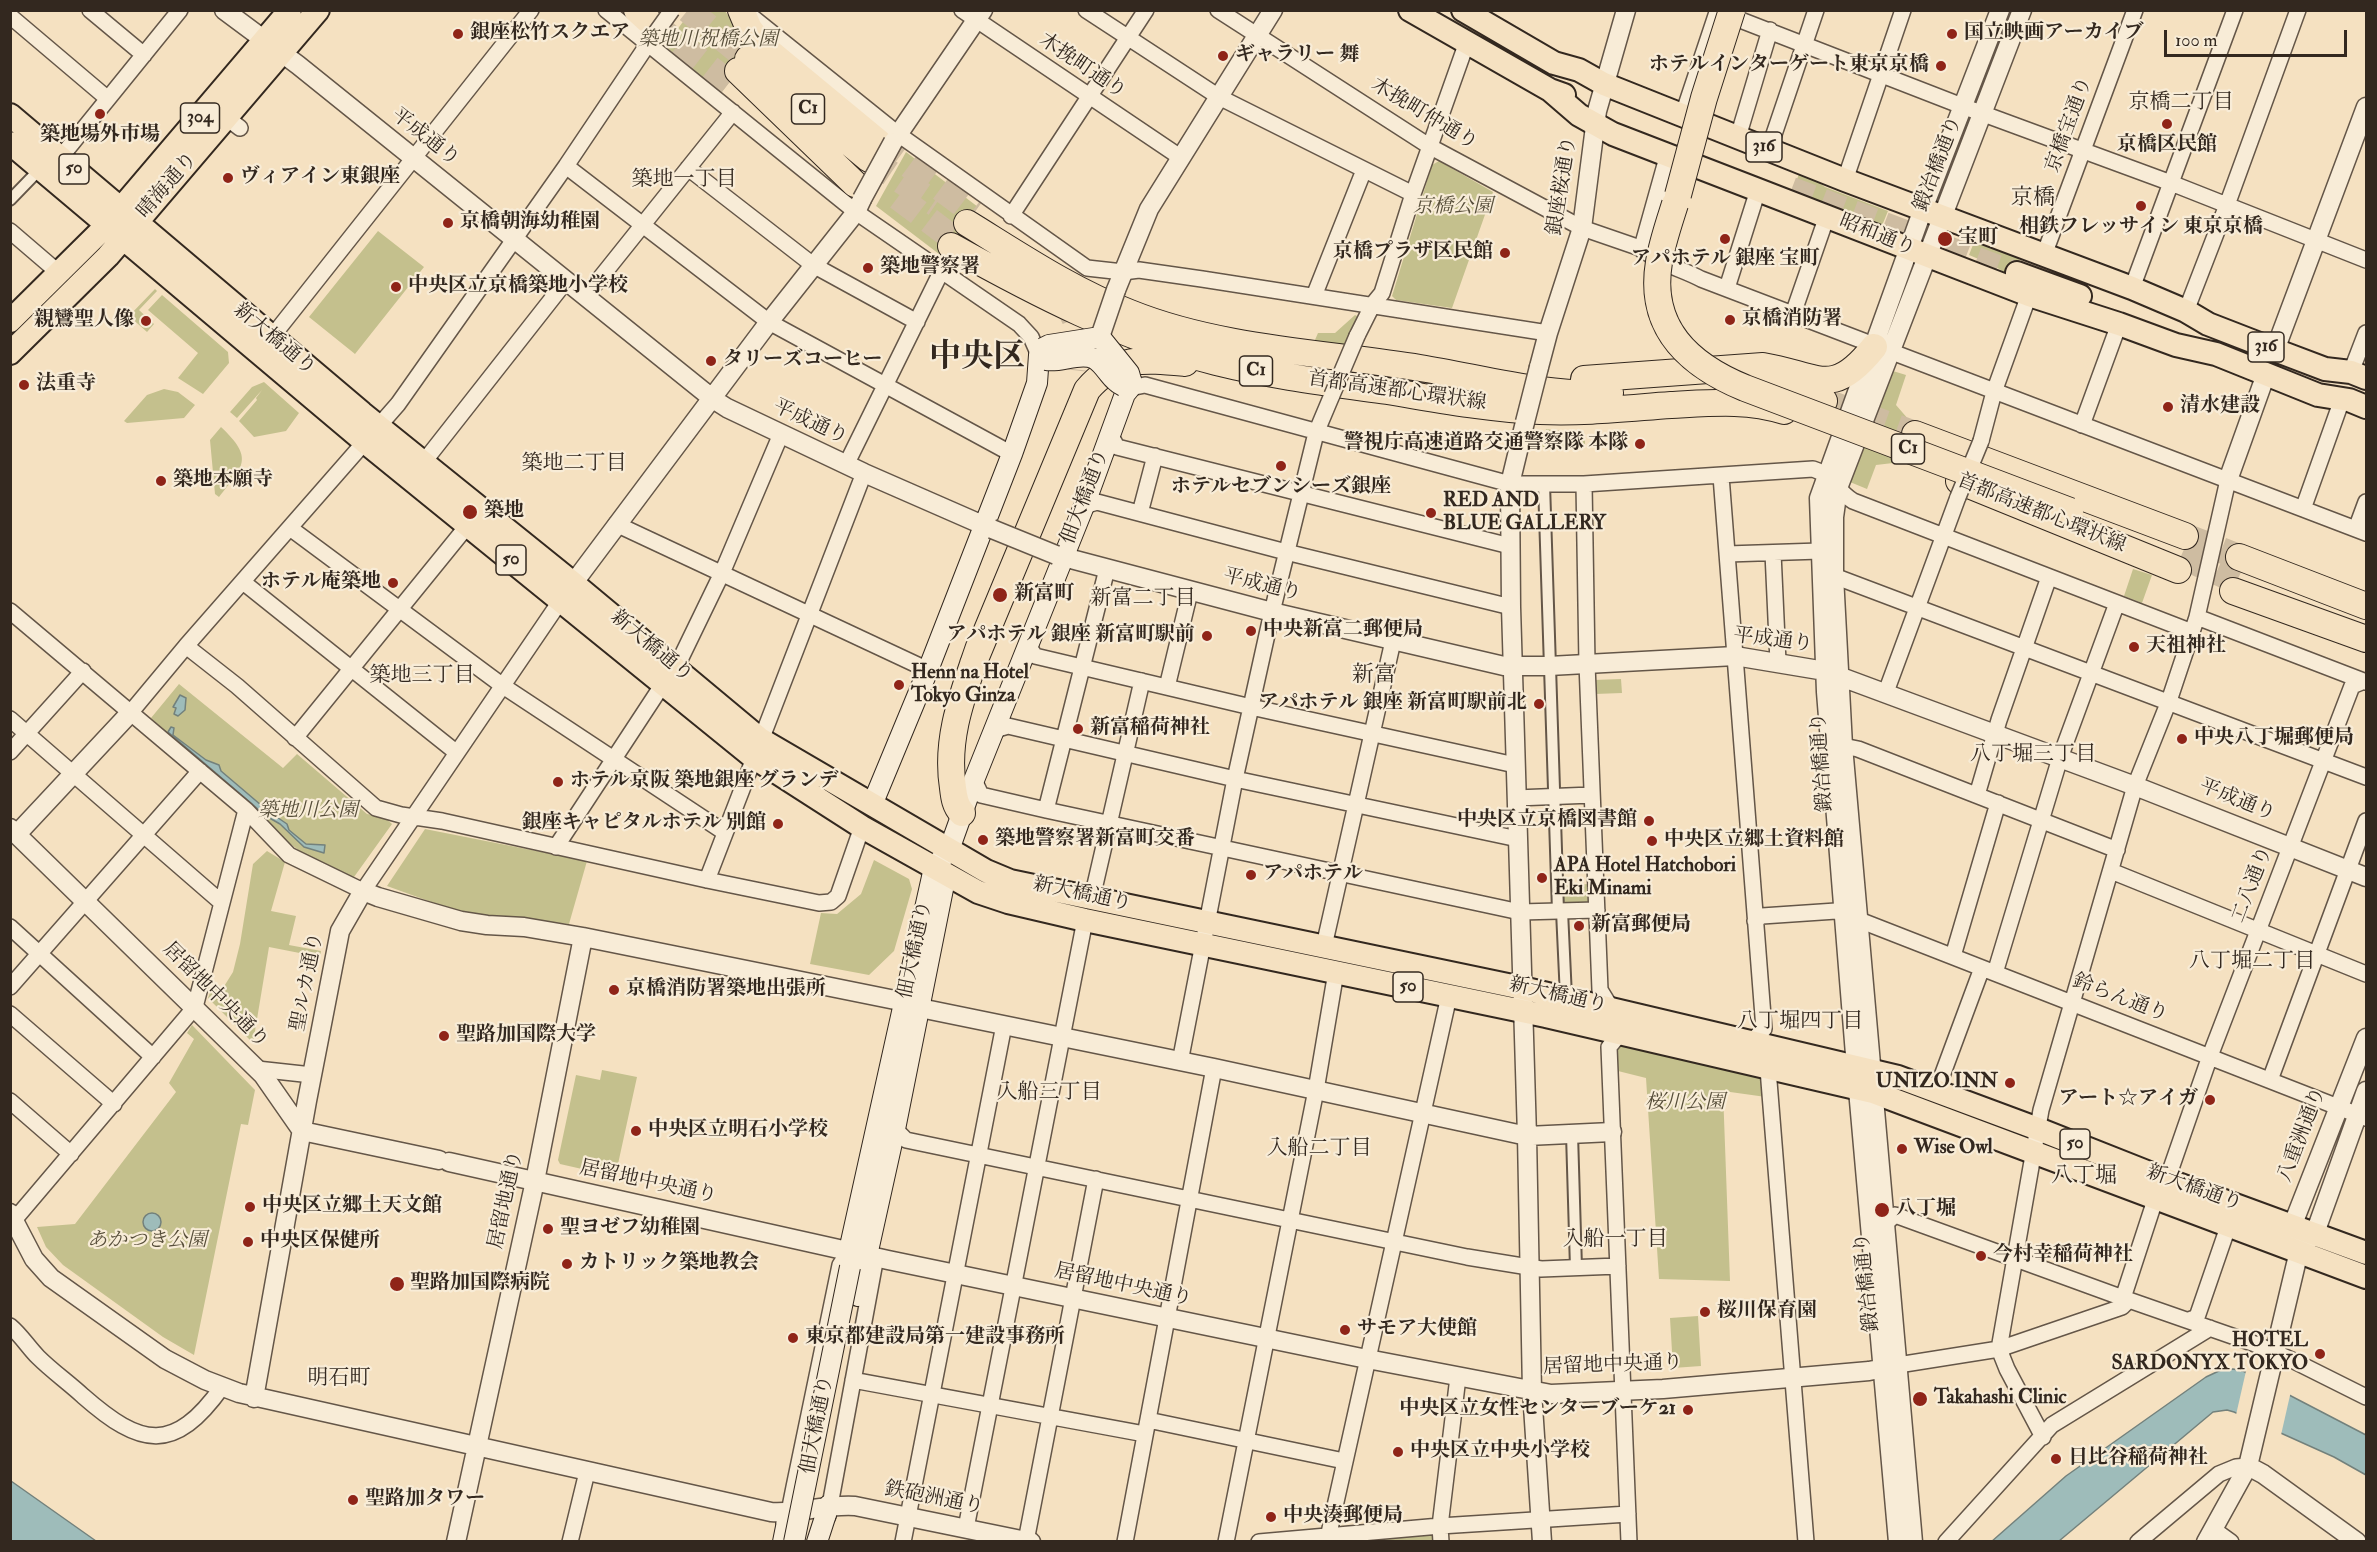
<!DOCTYPE html>
<html>
<head>
<meta charset="utf-8">
<style>
  body { margin:0 }
  #map { position:relative; width:2377px; height:1552px; overflow:hidden; background:#f5e1c1; font-family:"IM FELL Double Pica",serif }
  canvas { display:block }
  .frame { position:absolute; inset:0; border:12px solid #33281f; pointer-events:none }
  .scale { position:absolute; left:2164px; top:30px; width:183px; height:27px; box-sizing:border-box; border:3px solid #33281f; border-top:0; padding-left:8px; font-size:18px; line-height:21px; white-space:nowrap; color:#33281f; -webkit-text-stroke:4px #f8ecd7; paint-order:stroke }
</style>
</head>
<body>
<div id="map">
<canvas width="2377" height="1552"></canvas>
<div class="frame"></div>
<div class="scale">100 m</div>
</div>
<script>
const g = document.querySelector('canvas').getContext('2d');
g.lineJoin = 'round';
function fillPath(path, color) { g.fillStyle = color; g.fill(path, 'evenodd'); }
function stroke(path, color, width, dash) { g.strokeStyle = color; g.lineWidth = width; g.lineCap = dash ? 'butt' : 'round'; g.setLineDash(dash || []); g.stroke(path); }
function write(font, color, halo, rows, align = 'center') {
  g.font = font + ' "IM FELL Double Pica","Noto Serif JP",serif'; g.lineWidth = 4.5; g.setLineDash([]); g.textBaseline = 'middle'; g.strokeStyle = halo; g.fillStyle = color; for (const [text, x, y, turn = 0] of rows) {
    g.save(); g.translate(x, y); g.rotate((+turn || 0) * Math.PI / 180); g.textAlign = isNaN(turn) ? turn : align; if (halo) g.strokeText(text, 0, 0); g.fillText(text, 0, 0); g.restore();
  }
}
const green = new Path2D(`
  M691,11H725L753,51L721,93L665,46Z
  M906,152L978,207L943,257L876,206Z
  M1439,161L1493,192L1452,308L1396,300L1392,296L1432,165Z
  M1801,169L1825,187L1888,211L1881,228L1791,194Z
  M378,231L424,267L355,354L309,317Z
  M1976,237L2021,255L2013,278L1993,265L1969,255Z
  M155,289L157,291L139,310L154,324L147,332L129,316Z
  M162,295L228,352L229,363L203,394L178,378L198,353L148,310Z
  M1355,315L1359,317L1324,393L1294,388L1318,333H1335Z
  M1893,371L1906,375L1896,405L1909,420L1893,463L1876,465L1867,489L1850,482Z
  M264,382L299,413L286,431L254,437L239,421L257,400L256,398L262,390L237,418L230,412L252,387Z
  M164,389L178,392L195,405L184,418L127,423L124,421L147,395Z
  M221,427C254,458 244,466 219,497L215,494L210,440Z
  M1546,429L1585,434V448L1542,447Z
  M2133,569L2152,575L2142,603L2124,596Z
  M1621,679L1622,693L1595,694L1594,680Z
  M179,684L283,768L297,754L367,814L384,817L392,824L354,877L316,863L285,840L151,718Z
  M425,829L587,861L569,924L459,912L387,886Z
  M267,851L285,862L271,911L296,916L289,945L321,951L320,957L269,947L253,1043L208,998L214,982L223,988L233,972L240,944L253,864Z
  M874,860L909,879L912,889L894,951L869,975L810,964L821,913L837,914L861,894Z
  M1588,884L1589,903L1560,905L1559,886Z
  M192,1025L255,1090L248,1125L241,1124L194,1355L163,1337L63,1265L46,1247L37,1227L75,1224L176,1092L169,1083L194,1039L187,1033Z
  M1620,1042L1764,1073L1766,1097L1723,1091L1730,1281L1659,1279L1646,1078L1618,1071L1616,1046Z
  M602,1070L637,1077L618,1164L613,1163L605,1169L604,1174L560,1164L558,1160L576,1075L600,1080Z
  M1698,1316L1701,1366L1673,1368L1670,1318Z
  M1435,1532L1436,1541H1343Z`);
const water = new Path2D(`
  M180,695L186,698L185,710L178,716L174,714L176,708L173,707Z
  M171,727L174,728L173,735L206,760L219,765L221,771L268,811L287,824L289,830L306,844L325,845L324,853L304,847L280,824L266,816L168,732Z
  M143 1222a9 9 0 1 1 18 0a9 9 0 1 1-18 0Z
  M2233,1369L2243,1371L2366,1435V1475L2334,1457L2234,1412L2227,1410L2213,1412L2059,1541L1991,1542L2066,1476L2206,1377L2221,1370Z
  M11,1481L96,1541H11Z`);
const pier = new Path2D(`
  M2246,1371L2291,1391L2281,1435L2236,1415Z`);
const primaryTunnel = new Path2D(`
  M1792,188L2017,273`);
const motorwayTunnel = new Path2D(`
  M688,10L748,59
  M648,20L729,83
  M878,142L974,213
  M869,159L936,204
  M898,197L955,240
  M1061,297C1079,317 1084,345 1081,371
  M1824,401L1915,434
  M2185,536L2239,557
  M2181,556L2237,581`);
const pedestrian = new Path2D(`
  M10,200L40,169
  M1544,484L1558,911
  M1562,911L1566,997
  M1572,1134L1576,1268`);
const minor = new Path2D(`
  M90,10L144,55
  M606,10L856,212L1019,324L1031,337L1039,355
  M962,10L1180,157
  M1086,10L1219,97L1413,194
  M1218,10L1429,146L1582,228L1643,249C1656,263 1683,269 1701,279L2366,533
  M746,12L898,134L1087,268L1123,272L1139,270L1202,279L1548,333
  M1725,14L1962,106L2171,183L2366,260
  M10,16L108,99
  M227,118L240,128
  M1738,137L1770,30
  M1769,149L1816,10
  M60,158L180,10
  M566,166L769,322L1012,454
  M688,168L813,265L917,322
  M1845,180L1903,10
  M1011,216L1146,10
  M10,231L59,273
  M2044,255L2135,10
  M1727,288L1758,190
  M2132,288L2235,10
  M1314,296L1364,170
  M585,297L733,112
  M2186,311L2227,205L2298,10
  M1793,314L1827,216
  M1357,336L1373,304L1382,293L1413,194L1467,42
  M271,338L531,10
  M2351,372L2366,333
  M1130,388L1145,385L1510,484H1584L1813,469C1835,476 1835,490 1853,501L2192,632
  M2082,425L2119,324
  M1110,434L1117,447L1510,546
  M1981,441L1994,392L2029,295
  M423,463L566,281
  M846,465L942,270
  M1721,476L1764,1029L1752,1041
  M1584,484L1587,664L1600,990L1611,1008
  M1084,506L1097,502L1286,552L1511,607
  M2303,509L2339,408
  M1140,513L1155,456
  M616,524L928,670
  M290,528L503,686L724,832
  M2356,529L2366,502
  M1773,553L1778,662
  M1727,554L1820,551
  M1834,576L2366,777
  M243,582L457,753
  M10,611L246,810L289,855L363,891L561,600
  M2197,617L2366,682
  M1028,645L1035,656L1251,707L1515,765
  M186,646L237,686L376,808L401,815L442,821L707,880L819,903L831,902L838,896L862,827
  M676,668L722,573L781,434
  M1167,687L1190,592
  M1886,692L1958,497
  M131,712L186,646L398,404L566,166L652,38
  M10,719L222,903
  M994,730L1008,726L1235,779L1518,839
  M295,738L468,525
  M1843,746L1858,749L2117,850
  M10,752L83,671
  M974,780L981,795L1046,810L1520,912L1597,910
  M1977,795L1999,720L2049,577
  M1516,798L1592,795
  M1046,810L1107,569
  M556,847L663,684
  M2111,871L2366,974
  M707,880L864,473
  M1092,898L1142,681
  M1755,921L1762,916L1836,911L2366,1118
  M10,927L153,1057
  M1324,946L1393,641
  M1953,956L1998,803
  M1995,973L2060,758L2117,603
  M10,987L200,771
  M10,1014L114,1104
  M1620,1034L1609,1047L1629,1542
  M1180,1062L1235,779L1272,612L1316,433L1332,395
  M257,1069L312,1075
  M1768,1069L1806,1542
  M2270,1080L2366,821
  M1936,1092L1982,968
  M10,1101L71,1154
  M895,1129L906,1140L1467,1257L1541,1269L1618,1266
  M2167,1180L2210,1056L2352,686L2364,681
  M1885,1224L1895,1215L2123,1298L2156,1197
  M10,1225L195,1007L246,810
  M2123,1298L2255,1344L2294,1361L2366,1397
  M2189,1320L2197,1317L2229,1224
  M10,1326C21,1335 28,1347 38,1357C52,1371 69,1383 83,1396C141,1447 174,1454 222,1387
  M1898,1365L1999,1349L2122,1307L2129,1300
  M853,1380L1145,1434
  M1148,1420L1344,1461
  M2043,1437L2007,1369L1999,1349L2041,1110L2135,786L2169,701L2197,617L2228,480
  M828,1516L875,1262
  M784,1522L789,1512L794,1487L840,1265L849,1251
  M966,1528L1085,920
  M2213,1529L2231,1542
  M1026,1541L1096,1179
  M570,1542L587,1472
  M903,1542L1004,1025
  M1125,1542L1214,1068
  M1226,1542L1316,1090L1336,972
  M1259,1542L1440,1526L1628,1514
  M1327,1542L1449,996
  M1441,1542L1440,1526L1458,1377
  M1946,1542L2052,1425L2210,1328
  M2138,1542L2219,1474L2236,1467L2248,1466`);
const tertiary = new Path2D(`
  M224,10L298,65L713,399L727,408L864,473L992,529
  M1684,116L1719,11
  M893,142L983,10
  M1643,249L1669,156
  M1116,290L1149,209L1273,10
  M2275,350L2366,107
  M1539,367L1548,333L1582,228L1597,111L1626,10
  M1525,422L1510,484L1511,607L1527,1136L1532,1391L1542,1542
  M2228,480L2266,374
  M1056,555L1272,612L1504,666H1549L1735,656L1825,671L2135,786L2366,877
  M566,593L769,322L856,212L862,199
  M10,828L263,1075L302,1131L439,1160
  M17,834L131,712
  M920,1008L1214,1068L1527,1136L1612,1132
  M449,1162L888,1260L1357,1357L1551,1394L1663,1389L1869,1371L1894,1366
  M10,1213L34,1259L51,1278L165,1359L205,1380L239,1393L771,1512C798,1514 825,1504 855,1506L1031,1542
  M2306,1243L2315,1233L2366,1091
  M254,1398L307,1101L340,931L363,891L378,897L461,921L487,925L524,927L583,937L905,1002
  M2248,1466L2263,1474L2357,1542
  M456,1542L535,1181L583,937
  M1898,1542L1856,1067L1826,692L1819,498L1923,209L2000,10
  M1913,1542L1843,746L1834,576V517L1838,488L2022,10
  M2206,1542L2248,1466L2299,1251L2293,1224L2366,1038`);
const secondary = new Path2D(`
  M872,805L928,670L1012,454L1037,383L1039,355L1043,348
  M850,1267L849,1251L934,868L949,850L974,780L1084,506L1125,394L1130,388L1131,380
  M858,1296L895,1129L946,874
  M783,1542L789,1512
  M817,1542L829,1505`);
const primary = new Path2D(`
  M1410,10L1550,90L1564,95
  M1463,10L1554,63L1579,70L1604,84L1845,180L2132,288L2186,311L2208,324L2275,350L2325,369L2351,372L2366,378
  M1550,90L1579,115L1613,134L1758,190L2029,295L2119,324L2176,345L2216,354L2318,395L2349,400L2366,407
  M10,115L362,413L573,583L760,739L986,871L1010,881L1522,988L1898,1077L2038,1129L2167,1180L2366,1253
  M10,143L365,442L753,757L862,827L978,892L1008,902L1085,920L1546,1016L1873,1092L2366,1277
  M2017,273L2080,296
  M10,321L107,225L290,10
  M10,353L108,256L318,10`);
const motorway = new Path2D(`
  M637,10L648,20
  M741,10L749,29L762,46L878,142
  M748,59L869,159
  M738,71L855,184
  M967,223C1019,255 1072,291 1130,313C1219,349 1326,353 1420,368C1482,378 1546,397 1610,393
  M951,246C1037,294 1120,337 1216,362C1272,376 1330,383 1387,391C1437,399 1489,409 1540,411C1584,413 1628,408 1671,405C1710,403 1747,399 1784,411
  M1584,379L1763,366C1818,375 1832,400 1874,347
  M1751,385L1783,389L1824,401
  M1915,434L2185,536
  M1959,481L2178,570
  M2239,557L2366,606
  M2233,591L2366,639
  M973,664L1087,390C1116,356 1144,359 1185,363
  M962,813C955,806 954,797 953,788C945,738 963,694 979,647`);
const minorBridge = new Path2D(`
  M652,38L672,10
  M1332,395L1357,336
  M1958,497L1981,441`);
const tertiaryBridge = new Path2D(`
  M862,199L893,142
  M1100,337L1116,290
  M1525,422L1539,367
  M992,529L1056,555`);
const secondaryBridge = new Path2D(`
  M1100,337L1129,373L1131,380
  M1043,348L1049,345L1100,337
  M1046,360C1061,363 1081,351 1095,359C1106,366 1110,380 1123,386
  M794,1542L850,1267`);
const motorwayBridge = new Path2D(`
  M1678,195L1704,98L1732,10
  M1675,204C1669,223 1662,243 1659,262C1648,328 1689,365 1745,388L2070,511`);
const markers = [
  [458,34,6,"#8f2418"],
  [1952,34,6,"#8f2418"],
  [1223,56,6,"#8f2418"],
  [1941,66,6,"#8f2418"],
  [100,114,6,"#8f2418"],
  [2167,124,6,"#8f2418"],
  [228,178,6,"#8f2418"],
  [2141,206,6,"#8f2418"],
  [448,223,6,"#8f2418"],
  [1725,239,6,"#8f2418"],
  [1945,239,8,"#8f2418"],
  [1505,253,6,"#8f2418"],
  [868,268,6,"#8f2418"],
  [396,287,6,"#8f2418"],
  [1730,320,6,"#8f2418"],
  [146,321,6,"#8f2418"],
  [711,361,6,"#8f2418"],
  [24,385,6,"#8f2418"],
  [2168,407,6,"#8f2418"],
  [1640,444,6,"#8f2418"],
  [1281,466,6,"#8f2418"],
  [161,481,6,"#8f2418"],
  [470,512,8,"#8f2418"],
  [1431,513,6,"#8f2418"],
  [393,583,6,"#8f2418"],
  [1000,595,8,"#8f2418"],
  [1251,631,6,"#8f2418"],
  [1207,636,6,"#8f2418"],
  [2134,647,6,"#8f2418"],
  [899,685,6,"#8f2418"],
  [1539,704,6,"#8f2418"],
  [1078,729,6,"#8f2418"],
  [2182,739,6,"#8f2418"],
  [558,782,6,"#8f2418"],
  [1649,821,6,"#8f2418"],
  [778,824,6,"#8f2418"],
  [983,840,6,"#8f2418"],
  [1652,841,6,"#8f2418"],
  [1251,875,6,"#8f2418"],
  [1542,878,6,"#8f2418"],
  [1579,926,6,"#8f2418"],
  [614,990,6,"#8f2418"],
  [444,1036,6,"#8f2418"],
  [2010,1083,6,"#8f2418"],
  [2210,1100,6,"#8f2418"],
  [636,1131,6,"#8f2418"],
  [1902,1149,6,"#8f2418"],
  [250,1207,6,"#8f2418"],
  [1882,1210,8,"#8f2418"],
  [548,1229,6,"#8f2418"],
  [248,1242,6,"#8f2418"],
  [1981,1256,6,"#8f2418"],
  [567,1264,6,"#8f2418"],
  [397,1284,8,"#8f2418"],
  [1705,1312,6,"#8f2418"],
  [1345,1330,6,"#8f2418"],
  [793,1338,6,"#8f2418"],
  [2320,1354,6,"#8f2418"],
  [1920,1399,8,"#8f2418"],
  [1688,1410,6,"#8f2418"],
  [1398,1452,6,"#8f2418"],
  [2056,1459,6,"#8f2418"],
  [353,1500,6,"#8f2418"],
  [1271,1517,6,"#8f2418"]
];
const shields = [
  [808,109,33],
  [200,118,39],
  [1764,147,36],
  [74,169,30],
  [2266,347,36],
  [1256,371,33],
  [1908,449,33],
  [511,560,30],
  [1408,987,30],
  [2075,1144,30]
];
const shieldNames = [
  ["C1",808,109],
  ["304",200,118],
  ["316",1764,147],
  ["50",74,169],
  ["316",2266,347],
  ["C1",1256,371],
  ["C1",1908,449],
  ["50",511,560],
  ["50",1408,987],
  ["50",2075,1144]
];
const poiNames = [
  ["銀座松竹スクエア",470,34],
  ["国立映画アーカイブ",1964,34],
  ["ギャラリー 舞",1235,56],
  ["ホテルインターゲート東京京橋",1929,66,"right"],
  ["築地場外市場",100,136,"center"],
  ["京橋区民館",2167,146,"center"],
  ["ヴィアイン東銀座",240,178],
  ["京橋朝海幼稚園",460,223],
  ["相鉄フレッサイン 東京京橋",2141,228,"center"],
  ["宝町",1958,239],
  ["京橋プラザ区民館",1493,253,"right"],
  ["アパホテル 銀座 宝町",1725,260,"center"],
  ["築地警察署",880,268],
  ["中央区立京橋築地小学校",408,287],
  ["京橋消防署",1742,320],
  ["親鸞聖人像",134,321,"right"],
  ["タリーズコーヒー",723,361],
  ["法重寺",36,385],
  ["清水建設",2180,407],
  ["警視庁高速道路交通警察隊 本隊",1628,444,"right"],
  ["築地本願寺",173,481],
  ["ホテルセブンシーズ銀座",1281,488,"center"],
  ["RED AND",1443,502],
  ["BLUE GALLERY",1443,525],
  ["築地",484,512],
  ["ホテル庵築地",381,583,"right"],
  ["新富町",1014,595],
  ["中央新富二郵便局",1263,631],
  ["アパホテル 銀座 新富町駅前",1195,636,"right"],
  ["天祖神社",2146,647],
  ["Henn na Hotel",911,674],
  ["Tokyo Ginza",911,697],
  ["アパホテル 銀座 新富町駅前北",1527,704,"right"],
  ["新富稲荷神社",1090,729],
  ["中央八丁堀郵便局",2194,739],
  ["ホテル京阪 築地銀座 グランデ",570,782],
  ["中央区立京橋図書館",1637,821,"right"],
  ["銀座キャピタルホテル 別館",766,824,"right"],
  ["築地警察署新富町交番",995,840],
  ["中央区立郷土資料館",1664,841],
  ["APA Hotel Hatchobori",1554,867],
  ["Eki Minami",1554,890],
  ["アパホテル",1263,875],
  ["新富郵便局",1591,926],
  ["京橋消防署築地出張所",626,990],
  ["聖路加国際大学",456,1036],
  ["UNIZO INN",1998,1083,"right"],
  ["アート☆アイガ",2198,1100,"right"],
  ["中央区立明石小学校",648,1131],
  ["Wise Owl",1914,1149],
  ["中央区立郷土天文館",262,1207],
  ["八丁堀",1896,1210],
  ["聖ヨゼフ幼稚園",560,1229],
  ["中央区保健所",260,1242],
  ["今村幸稲荷神社",1993,1256],
  ["カトリック築地教会",579,1264],
  ["聖路加国際病院",410,1284],
  ["桜川保育園",1717,1312],
  ["サモア大使館",1357,1330],
  ["東京都建設局第一建設事務所",805,1338],
  ["HOTEL",2308,1342,"right"],
  ["SARDONYX TOKYO",2308,1365,"right"],
  ["Takahashi Clinic",1934,1399],
  ["中央区立女性センターブーケ21",1676,1410,"right"],
  ["中央区立中央小学校",1410,1452],
  ["日比谷稲荷神社",2068,1459],
  ["聖路加タワー",365,1500],
  ["中央湊郵便局",1283,1517]
];
const parkNames = [
  ["築地川祝橋公園",708,41],
  ["京橋公園",1453,208],
  ["築地川公園",308,812],
  ["桜川公園",1685,1104],
  ["あかつき公園",147,1242]
];
const streetNames = [
  ["木挽町通り",1082,67,34],
  ["木挽町仲通り",1424,115,31],
  ["京橋宝通り",2070,125,-70],
  ["平成通り",425,138,38],
  ["鍛冶橋通り",1939,164,-69],
  ["晴海通り",168,186,-49],
  ["銀座桜通り",1563,186,-81],
  ["昭和通り",1877,236,22],
  ["新大橋通り",274,340,40],
  ["首都高速都心環状線",1397,392,8],
  ["平成通り",810,423,25],
  ["佃大橋通り",1086,497,-69],
  ["首都高速都心環状線",2041,514,22],
  ["平成通り",1262,586,14],
  ["平成通り",1773,641,7],
  ["新大橋通り",651,647,40],
  ["鍛冶橋通り",1823,762,-94],
  ["平成通り",2237,801,22],
  ["二八通り",2253,885,-69],
  ["新大橋通り",1082,895,12],
  ["佃大橋通り",916,950,-78],
  ["聖ルカ通り",308,982,-79],
  ["居留地中央通り",215,996,45],
  ["新大橋通り",1558,996,13],
  ["鈴らん通り",2120,999,21],
  ["八重洲通り",2303,1135,-69],
  ["居留地中央通り",648,1183,12],
  ["新大橋通り",2194,1189,20],
  ["居留地通り",507,1200,-78],
  ["鍛冶橋通り",1868,1282,-96],
  ["居留地中央通り",1123,1286,12],
  ["居留地中央通り",1613,1366,-2],
  ["佃大橋通り",818,1425,-79],
  ["鉄砲洲通り",934,1499,11]
];
const neighbourhoodNames = [
  ["京橋二丁目",2181,103],
  ["築地一丁目",684,180],
  ["築地二丁目",574,464],
  ["新富二丁目",1143,599],
  ["築地三丁目",422,676],
  ["八丁堀三丁目",2033,755],
  ["八丁堀二丁目",2252,962],
  ["八丁堀四丁目",1800,1022],
  ["入船三丁目",1049,1093],
  ["入船二丁目",1319,1149],
  ["入船一丁目",1615,1240],
  ["明石町",339,1379]
];
const quarterNames = [
  ["京橋",2033,199],
  ["新富",1374,676],
  ["八丁堀",2084,1177]
];
const townNames = [
  ["中央区",977,359]
];
fillPath(green, '#c4c08d');
fillPath(water, '#9ebcba');
stroke(water, '#73817c', 1.5);
fillPath(pier, '#f5e1c1');
stroke(primaryTunnel, '#cebca1', 22, [22, 11]);
stroke(motorwayTunnel, '#cebca1', 26, [26, 13]);
stroke(pedestrian, '#645648', 14);
stroke(minor, '#645648', 18);
stroke(tertiary, '#645648', 21);
stroke(secondary, '#33281f', 22);
stroke(primary, '#33281f', 26);
stroke(motorway, '#33281f', 28);
stroke(pedestrian, '#f8ecd7', 10);
stroke(minor, '#f8ecd7', 15);
stroke(tertiary, '#f8ecd7', 18);
stroke(secondary, '#f8ecd7', 20);
stroke(primary, '#f5e1c1', 22);
stroke(motorway, '#f5e1c1', 26);
stroke(minorBridge, '#645648', 18, []);
stroke(tertiaryBridge, '#645648', 21, []);
stroke(secondaryBridge, '#33281f', 22, []);
stroke(motorwayBridge, '#33281f', 28, []);
stroke(minorBridge, '#f8ecd7', 15);
stroke(tertiaryBridge, '#f8ecd7', 18);
stroke(secondaryBridge, '#f8ecd7', 20);
stroke(motorwayBridge, '#f5e1c1', 26);
for (const [x, y, r, color] of markers) { const dot = new Path2D(); dot.arc(x, y, r, 0, 2 * Math.PI); g.fillStyle = color; g.fill(dot); stroke(dot, '#f8ecd7', 2); }
for (const [x, y, w] of shields) { const box = new Path2D(); box.roundRect(x - w / 2, y - 15, w, 30, 4.5); g.fillStyle = '#f8ecd7'; g.fill(box); stroke(box, '#33281f', 1.5); }
write('bold 18px', '#33281f', null, shieldNames);
write('bold 20px', '#33281f', '#f8ecd7', poiNames, 'left');
write('italic 20px', '#574e3a', '#f8ecd7', parkNames);
write('20px', '#33281f', '#f8ecd7', streetNames);
write('21px', '#33281f', '#f8ecd7', neighbourhoodNames);
write('22px', '#33281f', '#f8ecd7', quarterNames);
write('bold 32px', '#33281f', '#f8ecd7', townNames);
</script>
</body>
</html>
